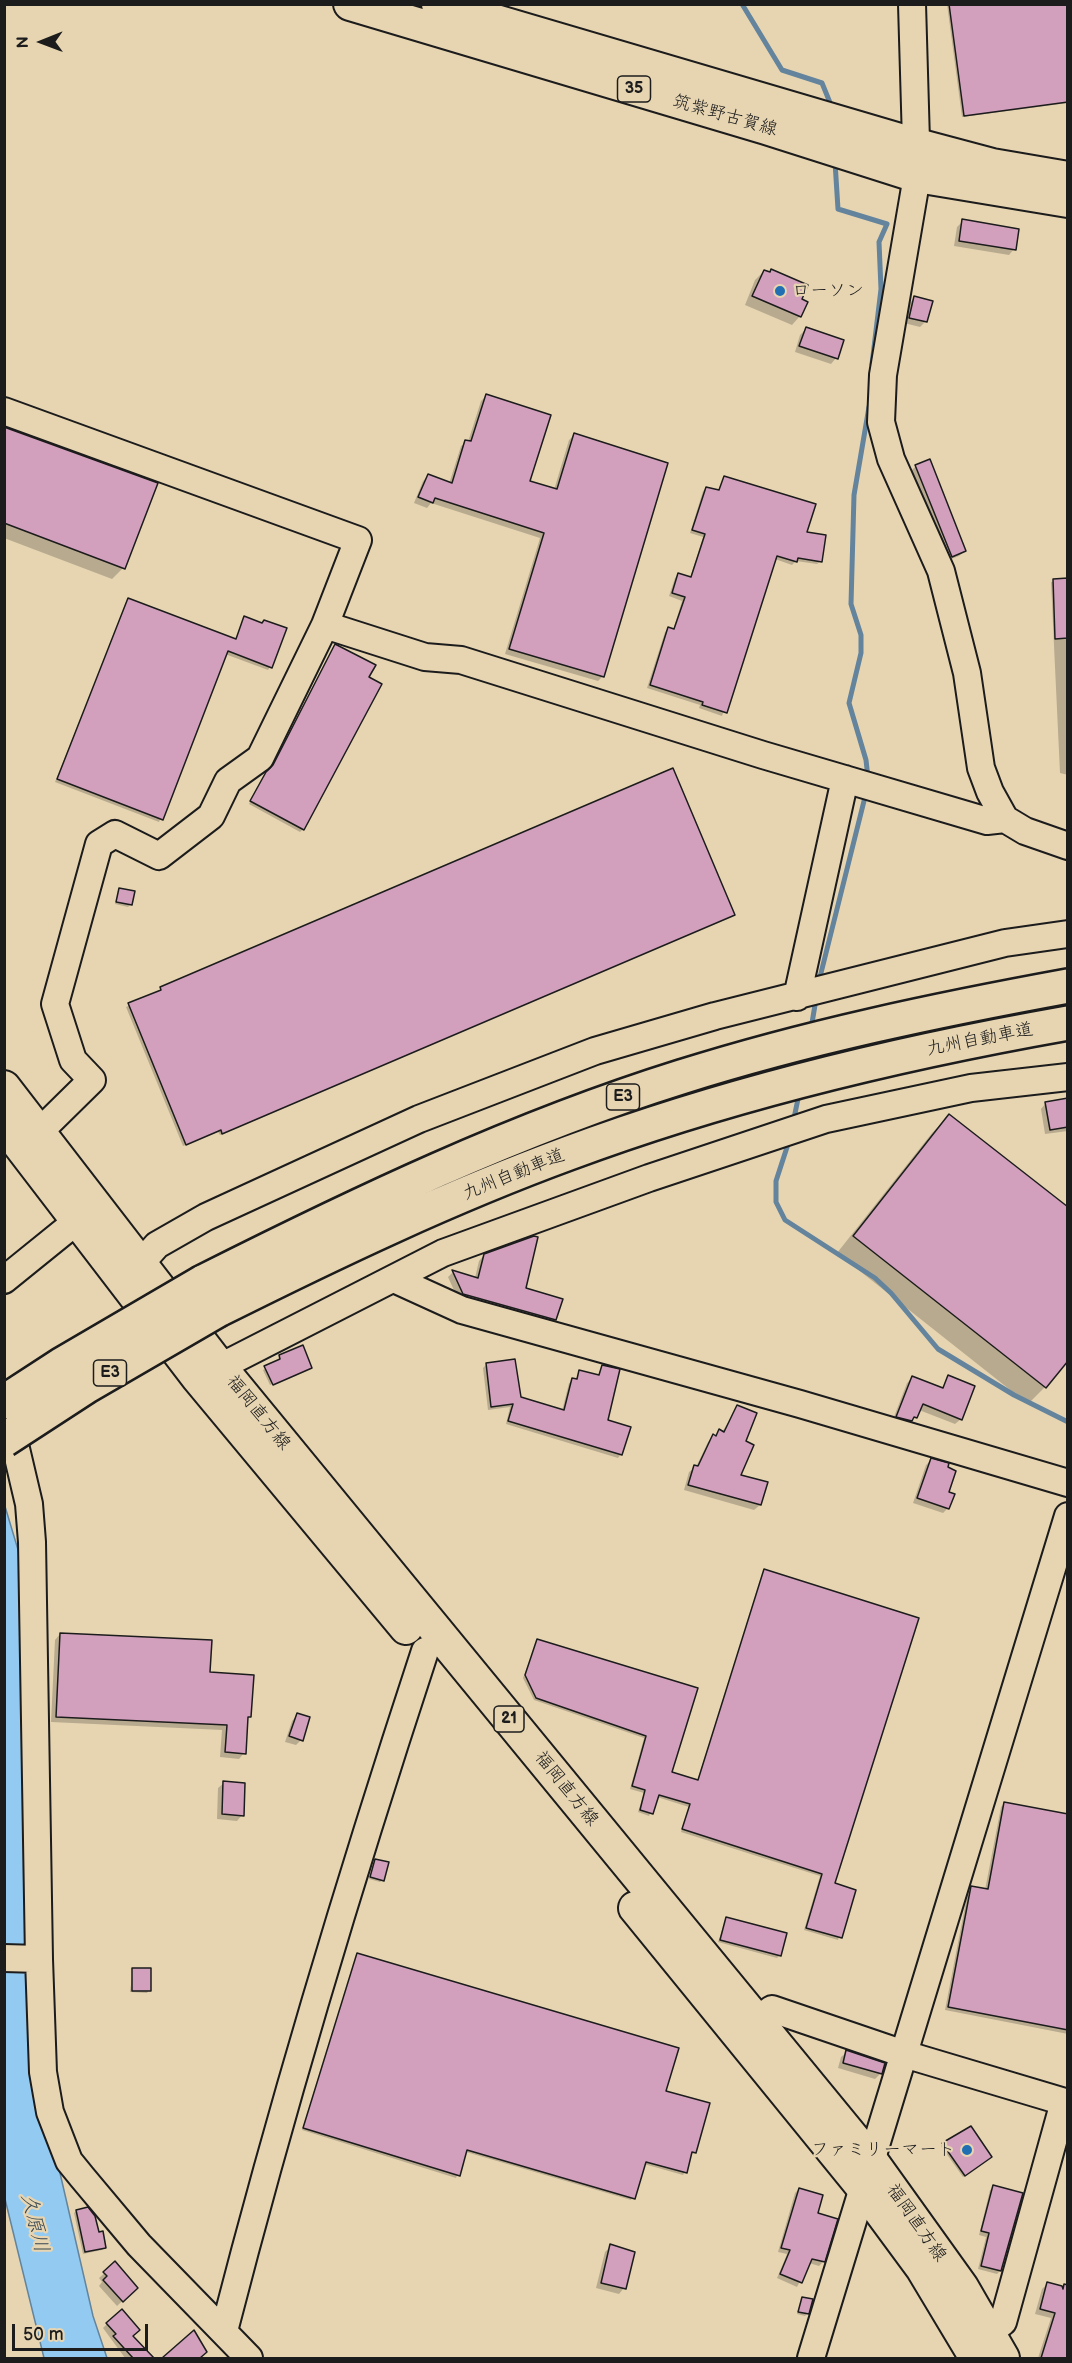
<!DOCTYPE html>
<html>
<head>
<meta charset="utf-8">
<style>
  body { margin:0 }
  #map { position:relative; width:1072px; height:2363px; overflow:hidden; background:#e7d5b2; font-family:"Balsamiq Sans",sans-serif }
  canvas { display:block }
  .frame { position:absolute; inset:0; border:6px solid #1c1c1c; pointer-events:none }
  .north { position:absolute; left:12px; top:12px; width:60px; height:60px; -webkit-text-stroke:4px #e7d5b2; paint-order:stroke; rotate:269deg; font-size:16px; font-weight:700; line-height:24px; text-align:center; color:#1c1c1c }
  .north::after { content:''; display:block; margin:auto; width:21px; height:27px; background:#1c1c1c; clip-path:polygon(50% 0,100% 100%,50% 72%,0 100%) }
  .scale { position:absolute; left:12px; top:2324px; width:136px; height:27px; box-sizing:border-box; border:3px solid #1c1c1c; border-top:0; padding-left:8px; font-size:18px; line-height:21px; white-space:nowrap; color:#1c1c1c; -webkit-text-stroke:4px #e7d5b2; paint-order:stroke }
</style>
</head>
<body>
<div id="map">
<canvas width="1072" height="2363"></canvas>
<div class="frame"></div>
<div class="north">N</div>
<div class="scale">50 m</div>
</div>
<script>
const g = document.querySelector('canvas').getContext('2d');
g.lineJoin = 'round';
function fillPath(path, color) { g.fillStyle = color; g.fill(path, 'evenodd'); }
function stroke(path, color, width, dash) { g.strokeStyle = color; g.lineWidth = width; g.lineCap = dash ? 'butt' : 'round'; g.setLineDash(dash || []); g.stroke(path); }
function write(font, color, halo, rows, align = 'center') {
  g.font = font + ' "Balsamiq Sans","Klee One",sans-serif'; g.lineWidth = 4.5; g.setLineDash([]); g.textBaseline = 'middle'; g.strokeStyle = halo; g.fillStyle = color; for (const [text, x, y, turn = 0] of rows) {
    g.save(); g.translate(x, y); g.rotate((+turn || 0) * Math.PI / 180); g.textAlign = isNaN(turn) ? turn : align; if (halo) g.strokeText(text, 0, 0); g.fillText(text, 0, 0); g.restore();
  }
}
const water = new Path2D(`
  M4,1503L22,1563L26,1939L30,2043L93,2316L107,2358H44L5,2199Z`);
const shadow = new Path2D(`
  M947,4H1068V103L962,117Z
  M963,221L1014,249L1009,255L954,246L957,227Z
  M764,271L769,273L771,271L800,300V316L792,325L745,305L755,280Z
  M915,298L926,321L920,327L904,323L909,303Z
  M806,329L836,358L831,364L795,352L800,335Z
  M486,396L528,482L554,490L569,440L574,435L603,676L598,681L505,654L540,538L431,503L427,508L414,503L423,481L428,476L449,484L461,446L468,442L481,401Z
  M4,429L123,568L112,579L4,538Z
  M916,466L965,551L959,556L946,561L910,472Z
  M724,478L805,533L821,561L817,564L796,561L792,565L775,559L722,716L699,708L700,705L647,688L665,632L668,629L673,630L682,601L669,596L675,578L678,574L690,578L703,537L690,533L703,491L706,488L717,492Z
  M1068,579V775L1060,773L1051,582Z
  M128,600L235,640L245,618L270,667L268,670L225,654L159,822L55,782Z
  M335,646L303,829L300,832L249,804L264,777L272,768Z
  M119,889L131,904L128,907L115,904Z
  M733,914L220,1135L218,1132L183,1146L126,1007L159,992L161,988Z
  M1068,1100V1131L1045,1134L1041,1109L1046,1103Z
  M949,1116L1045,1387L1028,1404L837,1253L932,1133Z
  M484,1255L524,1289L555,1319L550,1325L458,1299L448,1277L453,1272L475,1278L479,1261Z
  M279,1357L309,1367L270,1385L263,1370L278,1361Z
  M486,1365L519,1398L562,1411L569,1383L575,1380L580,1372L597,1376L603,1366L606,1421L621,1454L618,1458L506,1424L510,1407L488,1410L483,1368Z
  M949,1377L961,1419L955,1424L919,1410L916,1417L905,1426L892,1422L907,1383L912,1378L941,1389Z
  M738,1407L744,1442L739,1476L760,1505L754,1510L684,1490L689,1472L696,1467L708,1442L719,1431L722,1432Z
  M931,1460L947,1493L948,1508L943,1513L913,1503L926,1465Z
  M765,1571L833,1884L854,1891L838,1940L804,1930L820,1876L681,1832L689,1807L657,1797L649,1816L638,1812L644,1793L630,1789L644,1738L534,1700L523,1678L537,1641L696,1689L671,1773L697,1781Z
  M60,1634L208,1673L250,1716L246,1720L244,1753L239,1759L220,1757L222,1730L51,1722L55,1640Z
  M297,1715L301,1740L296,1745L285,1742L292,1721Z
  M224,1783L242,1815L237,1821L217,1819L218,1788Z
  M1005,1803L1068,1815V2034L945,2010L968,1891L971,1887L985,1890L1001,1807Z
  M375,1861L383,1880L380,1882L369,1879Z
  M726,1919L780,1955L777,1958L718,1942Z
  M357,1955L665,2092L708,2104L695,2153L690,2154L685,2172L683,2175L644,2164L631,2200L466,2152L456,2178L302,2130Z
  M133,1969L149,1990L147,1993L130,1992Z
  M847,2052L881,2073L875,2079L838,2068L841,2057Z
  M943,2144L985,2161L963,2177L941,2146Z
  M994,2187L1000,2271L997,2274L978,2269L986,2237L979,2235L990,2190Z
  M799,2189L816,2214L823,2262L819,2266L809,2263L797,2287L777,2278L787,2254L778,2252L795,2193Z
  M76,2211L98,2234L105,2247L102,2250L83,2254L74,2213Z
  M611,2246L624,2288L619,2294L596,2288L605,2252Z
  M115,2264L136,2288L117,2306L99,2286L102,2282L99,2278Z
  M1047,2284L1068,2329V2358H1038L1051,2318L1035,2314L1042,2289Z
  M803,2298L807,2314L805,2316L797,2314Z
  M107,2324L131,2336L150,2356L125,2358L103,2328Z`);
const stream = new Path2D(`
  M742,4L782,70L822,83L833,110
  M835,162L838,209L887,224L879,242L881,289L872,364
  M868,778L866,760L849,703L861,653V635L851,604L854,495L869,407
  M819,981L866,793
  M811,1029L816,999
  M793,1123L799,1094
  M790,1138L776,1181V1202L785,1220L875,1278L891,1293L938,1349L1014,1395L1068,1422`);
const building = new Path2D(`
  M949,4H1068V102L964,116Z
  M962,219L1019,229L1016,250L959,241Z
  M771,269L808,285L802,299L808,302L801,317L752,296L764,270L770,272Z
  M914,296L933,301L927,322L909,318Z
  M806,327L844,340L838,359L799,346Z
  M486,394L551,415L530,481L557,489L574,433L668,463L604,677L509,649L544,533L435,498L433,503L418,497L428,474L452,483L465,440L471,441Z
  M4,427L158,483L125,569L4,523Z
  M930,459L966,551L952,557L915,465Z
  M724,476L816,504L807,532L826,535L822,562L798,558L797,562L777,556L727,713L702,705L703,702L650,685L668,627L674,629L685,597L672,593L678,573L691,577L705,534L692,530L706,487L719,490Z
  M1068,578V638L1055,639L1053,579Z
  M128,598L236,639L244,616L262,623L264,620L287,628L272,668L228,651L163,820L57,779Z
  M335,644L376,665L369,677L382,684L304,830L250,801L266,772L273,765Z
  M673,768L735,915L222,1134L221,1130L186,1145L128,1003L161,990L160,987Z
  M119,888L135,891L132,905L116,902Z
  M1068,1098V1127L1050,1130L1045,1102Z
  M949,1114L1068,1207V1361L1046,1388L853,1236Z
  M534,1236L538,1237L526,1288L563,1299L556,1320L463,1294L452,1270L478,1278L484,1254Z
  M303,1345L312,1368L273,1385L264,1366L280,1359L279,1355Z
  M515,1359L521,1397L564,1410L572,1378L577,1379L579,1370L599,1375L602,1365L620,1369L608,1420L631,1427L622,1455L508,1421L513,1404L491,1407L486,1363Z
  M948,1375L975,1386L962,1420L923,1404L917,1418L914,1417L912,1421L896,1417L912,1376L943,1388Z
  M737,1405L757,1413L746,1441L754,1445L741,1475L768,1482L761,1505L688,1485L694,1465L698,1466L713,1434L716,1436L719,1429L724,1432Z
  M931,1458L949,1463L948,1467L956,1471L949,1492L955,1494L949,1509L917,1498Z
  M764,1569L919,1618L835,1883L856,1890L842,1938L806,1928L822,1874L682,1829L690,1804L659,1795L653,1814L640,1810L645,1790L632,1786L646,1736L536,1698L525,1675L537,1639L698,1688L672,1772L698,1780Z
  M60,1633L212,1640L210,1672L254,1675L251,1717H248L246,1754L225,1752L227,1725L56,1717Z
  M297,1713L310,1717L303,1741L289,1736Z
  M223,1781L245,1783L244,1816L222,1814Z
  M1004,1802L1068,1814V2030L948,2007L971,1886L988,1889Z
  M375,1859L389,1862L384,1881L370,1877Z
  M726,1917L787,1933L781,1956L720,1940Z
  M357,1953L679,2048L666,2091L710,2103L696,2153L692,2152L687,2173L646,2162L635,2199L467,2150L460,2176L303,2128Z
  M132,1968H151V1991H132Z
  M846,2050L885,2063L882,2074L843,2063Z
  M971,2126L992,2157L965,2176L942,2143Z
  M993,2185L1023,2193L1001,2271L981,2266L989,2233L981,2231Z
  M799,2188L823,2195L818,2213L838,2219L825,2262L812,2259L802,2283L780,2274L790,2250L781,2248Z
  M88,2207L95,2216L99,2232L103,2231L106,2248L85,2252L76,2210Z
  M610,2244L635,2252L626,2289L601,2283Z
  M115,2261L138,2288L123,2302L103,2280L107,2276L103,2272Z
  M1047,2282L1062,2286L1063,2289L1064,2284L1068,2285V2358H1041L1055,2313L1040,2309Z
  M802,2297L813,2299L809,2314L798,2312Z
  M122,2309L140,2330L133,2336L154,2358H133L113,2336L116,2334L106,2323Z
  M194,2330L207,2352L200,2358H162Z`);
const minor = new Path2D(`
  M912,4L917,176L883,375L881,422L891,459L941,571L967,673L981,768L990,792L1005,819L1025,831L1068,846
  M4,411L358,540L325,625
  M797,997L845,779
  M27,1144L92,1080L73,1060L55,1004L99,844L115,834L159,856L211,816L228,781L260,758L325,625L425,657L461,660L763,755L987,821L1005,819
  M140,1264L157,1245L206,1217L419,1119L595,1051L715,1016L1005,943L1068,934
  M394,1279L462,1310L800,1404L1068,1483
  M4,1280L93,1208
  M220,1367L443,1253L649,1178L826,1119L971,1088L1068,1077
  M9,1419L29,1504L32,1542L39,1959L43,2072L50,2112L69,2161L82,2177L139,2245L249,2358
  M4,1958L39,1959
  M756,2021L772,2009L904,2054L1068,2103
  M224,2331C283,2102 351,1876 425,1651
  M988,2333L1003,2322L1064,2102
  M811,2358L1068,1516`);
const major = new Path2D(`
  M350,4L766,128L917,176L1068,201
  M438,4L917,145L992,165L1068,178
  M4,1087L220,1367L871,2160L962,2287L1003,2358
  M4,1125L198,1378L406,1628
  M635,1908L863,2188L922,2268L976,2358`);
const highway = new Path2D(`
  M203,1282C358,1204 515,1129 681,1077C808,1037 937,1010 1068,986
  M218,1310C332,1253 449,1197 569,1153C730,1093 898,1053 1068,1023`);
const highwayBridge = new Path2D(`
  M4,1402L61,1365L203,1282
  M4,1440L87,1386L218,1310`);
const markers = [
  [780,291,6,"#1f6fb2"],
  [967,2150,6,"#1f6fb2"]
];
const shields = [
  [634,89,33],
  [623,1097,33],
  [110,1373,33],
  [509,1719,30]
];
const shieldNames = [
  ["35",634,89],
  ["E3",623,1097],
  ["E3",110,1373],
  ["21",509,1719]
];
const streetNames = [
  ["筑紫野古賀線",725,116,16],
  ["九州自動車道",980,1040,-11],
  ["九州自動車道",514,1175,-22],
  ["福岡直方線",258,1413,51],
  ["福岡直方線",566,1789,51],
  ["福岡直方線",916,2223,55]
];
const poiNames = [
  ["ローソン",792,291],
  ["ファミリーマート",955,2150,"right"]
];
const waterNames = [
  ["久原川",34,2223,76]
];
fillPath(water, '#93caf1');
stroke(water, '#63849c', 1.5);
fillPath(shadow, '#0003');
stroke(stream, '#63849c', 5);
fillPath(building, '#d2a0bd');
stroke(building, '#1c1c1c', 1.5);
stroke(minor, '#1c1c1c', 30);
stroke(major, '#1c1c1c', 36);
stroke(highway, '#1c1c1c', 38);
stroke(minor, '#e7d5b2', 26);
stroke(major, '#e7d5b2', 32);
stroke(highway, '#e7d5b2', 33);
stroke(highwayBridge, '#1c1c1c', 38, []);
stroke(highwayBridge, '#e7d5b2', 33);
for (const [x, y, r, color] of markers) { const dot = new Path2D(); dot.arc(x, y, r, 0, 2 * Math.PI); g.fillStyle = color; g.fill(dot); stroke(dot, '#e7d5b2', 2); }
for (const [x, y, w] of shields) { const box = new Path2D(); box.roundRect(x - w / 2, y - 13, w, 26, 4.5); g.fillStyle = '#e7d5b2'; g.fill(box); stroke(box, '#1c1c1c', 1.5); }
write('bold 16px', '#1c1c1c', null, shieldNames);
write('18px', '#1c1c1c', '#e7d5b2', streetNames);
write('18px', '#1c1c1c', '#e7d5b2', poiNames, 'left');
write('italic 20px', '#3a4851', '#e7d5b2', waterNames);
</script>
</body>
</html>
